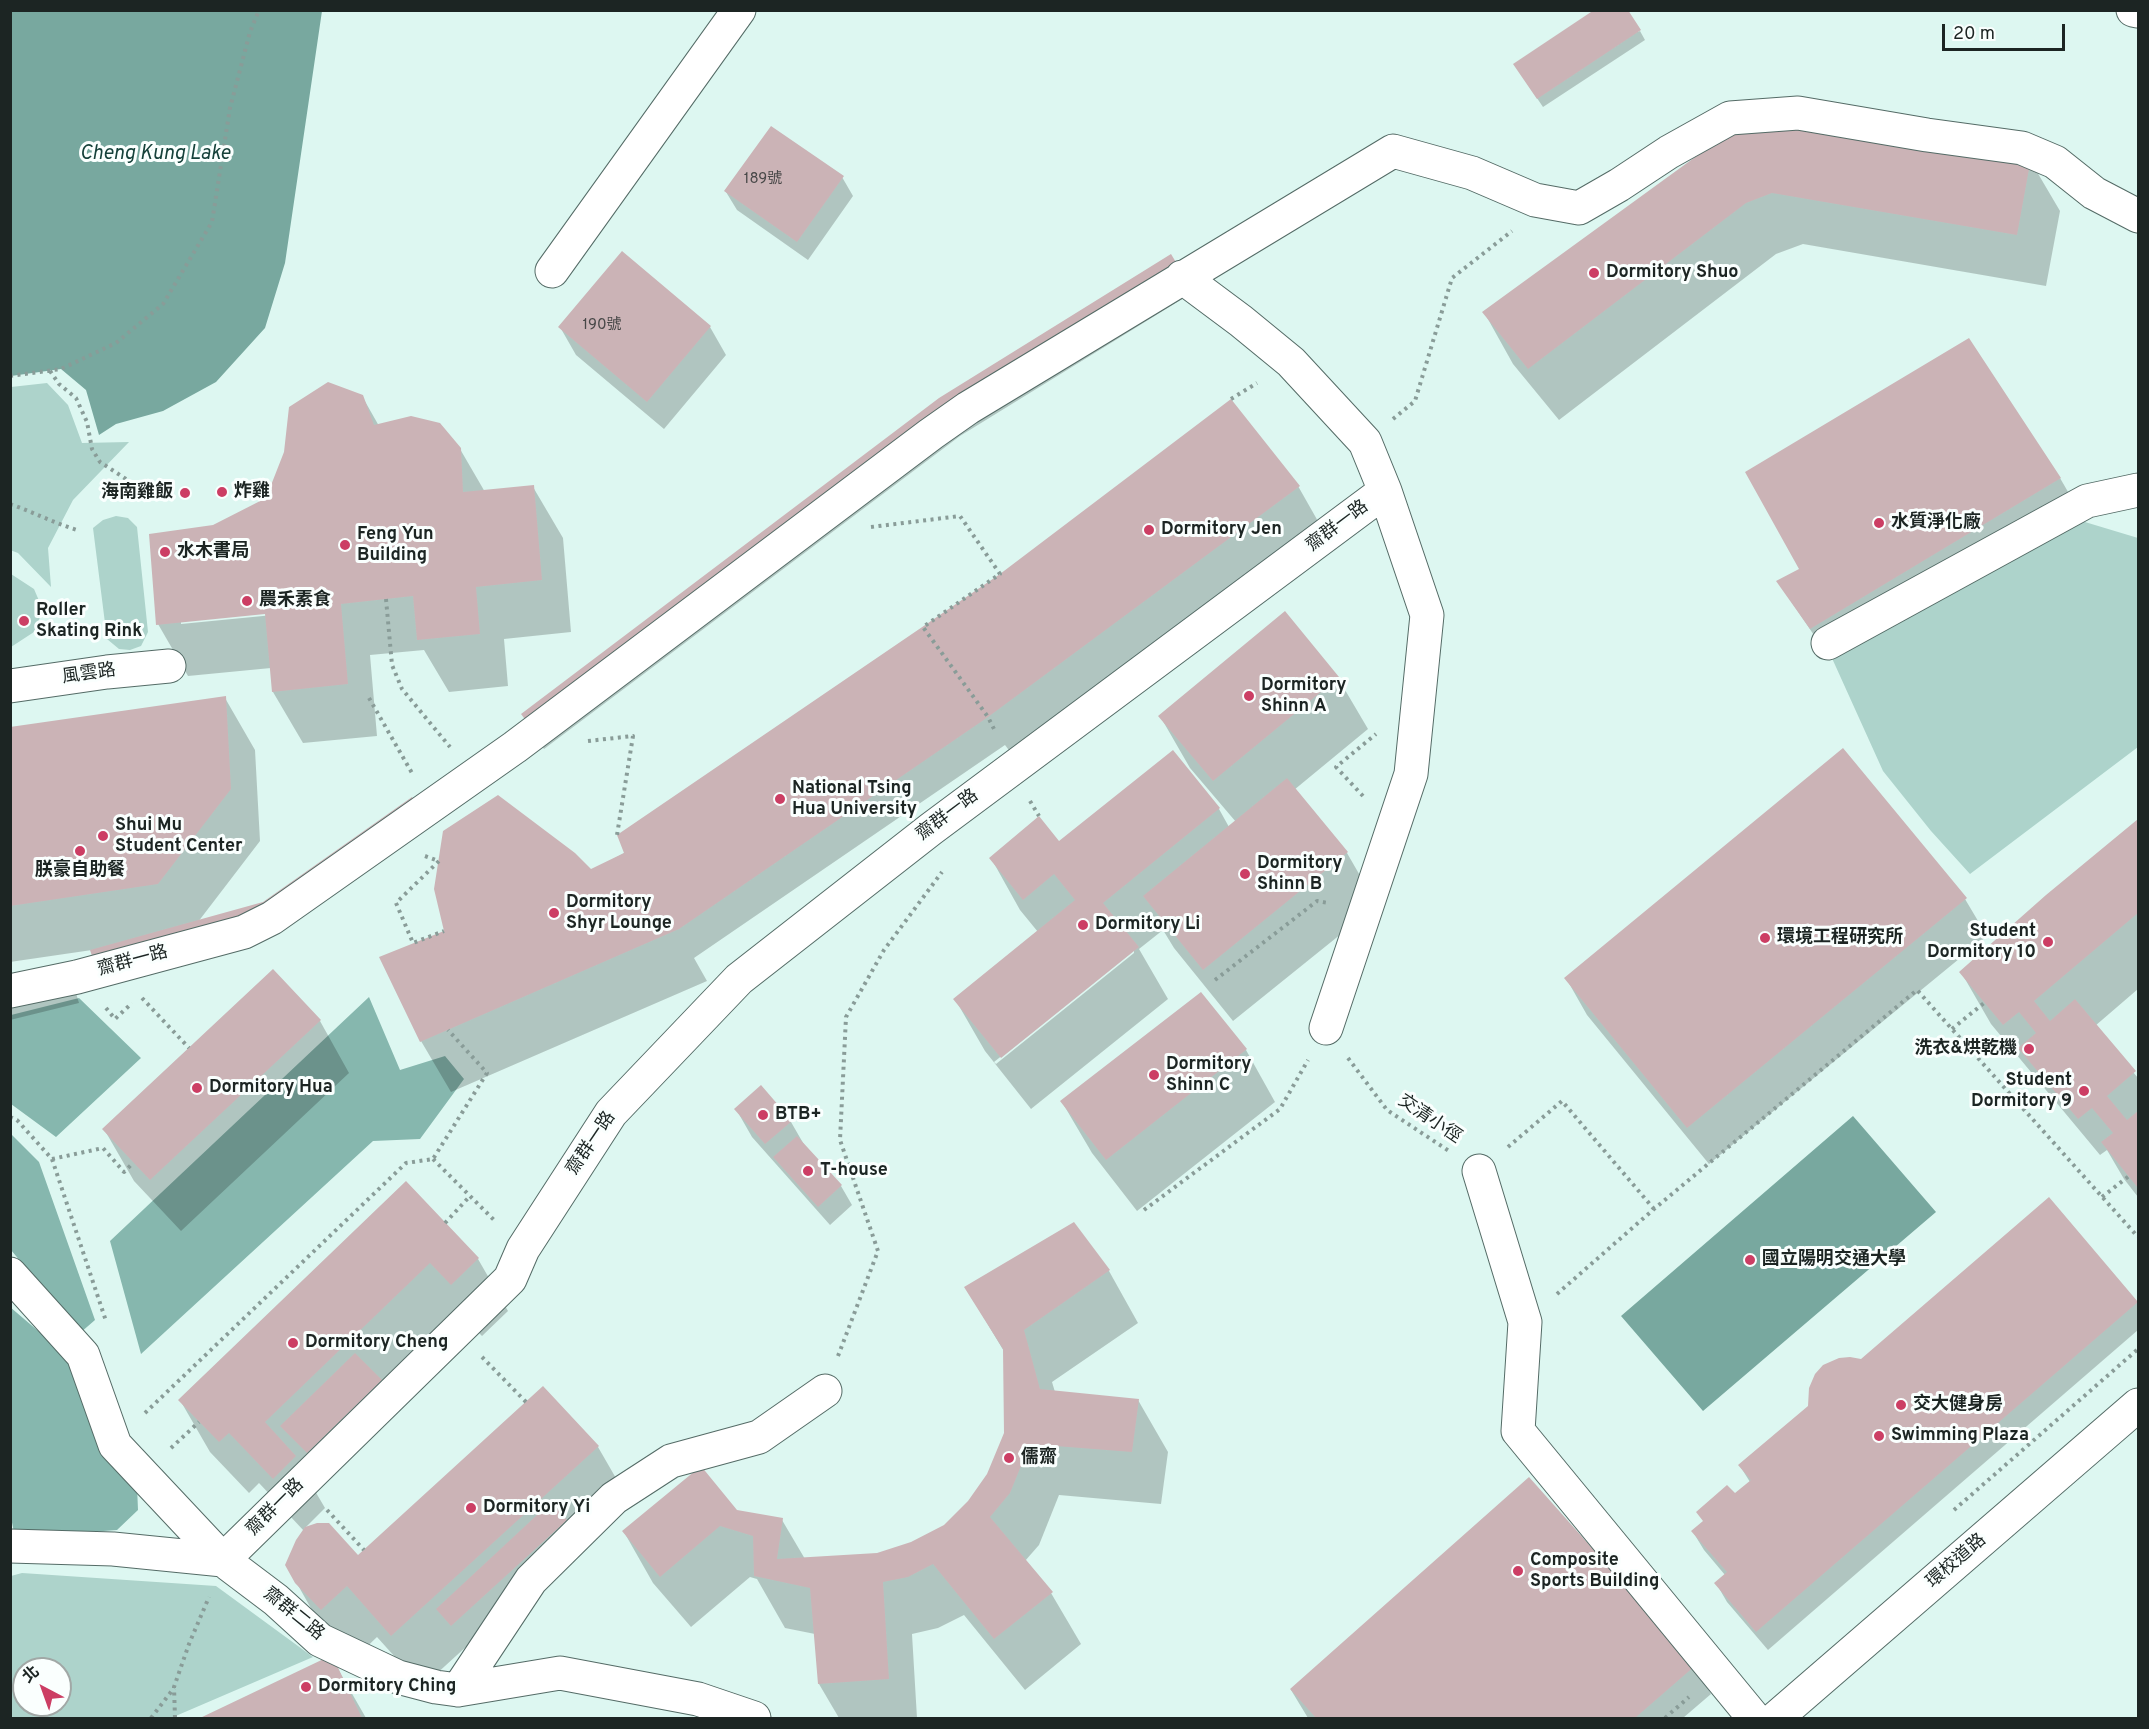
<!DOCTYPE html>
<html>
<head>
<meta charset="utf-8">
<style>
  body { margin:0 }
  #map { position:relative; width:2149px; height:1729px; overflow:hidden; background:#ddf7f1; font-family:Overpass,"Noto Sans TC",sans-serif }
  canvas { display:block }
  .frame { position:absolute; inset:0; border:12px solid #1c2523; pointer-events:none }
  .north { position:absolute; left:12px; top:1657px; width:60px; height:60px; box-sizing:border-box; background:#fafffe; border:2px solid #a1a8a6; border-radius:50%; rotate:319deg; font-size:16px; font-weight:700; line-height:24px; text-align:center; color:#1c2523 }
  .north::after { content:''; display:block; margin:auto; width:21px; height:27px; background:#cc3e64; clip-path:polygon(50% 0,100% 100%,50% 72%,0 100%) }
  .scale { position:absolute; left:1942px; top:24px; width:123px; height:27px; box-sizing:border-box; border:3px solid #1c2523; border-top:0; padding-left:8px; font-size:18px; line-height:21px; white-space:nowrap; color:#1c2523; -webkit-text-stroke:4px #fafffe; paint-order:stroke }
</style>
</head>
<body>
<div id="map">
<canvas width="2149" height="1729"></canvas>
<div class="frame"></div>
<div class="north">北</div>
<div class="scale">20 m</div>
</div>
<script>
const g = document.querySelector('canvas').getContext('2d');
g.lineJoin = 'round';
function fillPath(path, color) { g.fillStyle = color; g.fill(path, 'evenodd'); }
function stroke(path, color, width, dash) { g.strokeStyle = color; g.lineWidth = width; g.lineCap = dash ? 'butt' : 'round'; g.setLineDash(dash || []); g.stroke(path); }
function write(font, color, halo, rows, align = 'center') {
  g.font = font + ' Overpass,"Noto Sans TC",sans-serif'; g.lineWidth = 6; g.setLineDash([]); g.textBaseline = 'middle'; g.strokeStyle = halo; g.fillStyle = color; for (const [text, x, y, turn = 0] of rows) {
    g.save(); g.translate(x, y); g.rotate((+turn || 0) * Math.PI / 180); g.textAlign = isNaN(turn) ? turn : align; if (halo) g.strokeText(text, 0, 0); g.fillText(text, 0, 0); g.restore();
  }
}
const green = new Path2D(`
  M47,383L68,405L82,443L129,442L73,500L48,548L51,587L18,553L10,550L11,387Z
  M116,516L128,518L137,527L148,632L141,646L130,650L119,649L107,639L93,528L103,520Z
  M2075,519L2138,538V747L1970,874L1931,831L1883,771L1831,656Z
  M11,574L34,589L43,610L34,632L11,647Z
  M22,1573L216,1586L313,1657L171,1718H11V1576ZM24,1669H60V1705H24Z`);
const forest = new Path2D(`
  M369,997L400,1070L445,1056L464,1079L420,1139L373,1141L141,1354L110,1241Z
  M79,998L141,1058L56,1137L11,1104V1015Z
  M10,1133L39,1162L95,1320L80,1333L11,1250Z
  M10,1307L77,1364L137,1486L138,1510L117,1530L90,1532H14L10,1513Z`);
const water = new Path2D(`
  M10,11H322L285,263L265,328L216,382L163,411L116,424L99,435L86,390L61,369L11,376Z
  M1853,1116L1936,1212L1703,1411L1621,1316Z`);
const shadow = new Path2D(`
  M1640,31L1645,40L1543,107L1520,73Z
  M1731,132L2030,160L2060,211L2046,286L1803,244L1776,254L1559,420L1513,364L1484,312Z
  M842,177L853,196L808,260L737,210L726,192Z
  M622,253L710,327L726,355L664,429L576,355L560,327Z
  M1192,293L960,436L544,749L539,742L940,400Z
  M362,396L379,426L460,449L485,492L533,487L563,538L571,632L504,639L508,686L449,692L424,650L370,655L377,736L303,743L273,692L271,668L188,676L158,624L214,527L268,499ZM272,612L273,615L181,624V621Z
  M2060,478L2071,497L1822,647L1778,582Z
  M1298,486L1319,523L1011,753L1005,745L694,958L707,981L451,1092L421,1041L591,871Z
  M1338,678L1368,729L1294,790L1347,853L1377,905L1233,1021L1174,948L1163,930L1139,949L1168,999L1031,1109L985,1051L955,999L1038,932L1020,910L991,858L1059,844L1172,752L1219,809L1229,827L1236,822L1190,768L1160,716ZM1134,950V953L996,1064L994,1062Z
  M225,698L255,750L260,841L198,922L280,931L92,950L10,962V729Z
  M1843,750L1965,899L1987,936L1709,1164L1587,1015L1566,978Z
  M2138,820V989L2095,1026L2138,1078V1197L2124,1179L2107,1150L2100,1155L1991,1024L1961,972L2047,896Z
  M273,971L320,1021L349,1073L181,1231L134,1181L104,1129Z
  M76,993L79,1003L10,1020V999Z
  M1201,994L1246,1050L1275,1102L1137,1211L1092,1153L1062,1102Z
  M736,1109L791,1122L806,1148L841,1186L852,1205L830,1225L752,1137Z
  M406,1184L478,1259L508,1311L482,1336L460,1314L301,1467L325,1508L304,1529L358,1557L543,1388L598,1447L628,1499L422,1687L377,1637L352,1661L326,1635L286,1564L304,1531L259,1483L249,1493L210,1452L180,1400Z
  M2049,1199L2138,1303V1330L1768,1650L1727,1602L1716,1583L1725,1575L1704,1550L1693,1532L1750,1482L1740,1466Z
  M1074,1224L1109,1271L1138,1323L1052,1382L1055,1392L1138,1400L1168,1452L1161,1504L1059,1495L1039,1545L1025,1561L1051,1593L1081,1644L1025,1690L964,1615L938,1628L912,1634L917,1718H839L819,1684L815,1634L785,1628L757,1579L750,1577L691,1627L653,1583L624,1532L736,1511L782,1520L805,1559L877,1555L912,1543L945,1526L969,1502L988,1475L1005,1434V1353L966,1288Z
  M331,1657L366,1718H204Z
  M1695,1666L1711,1694L1683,1718H1308L1291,1690Z`);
const building = new Path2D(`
  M1594,10H1628L1641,30L1537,99L1513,64Z
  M1771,122L2031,158L2017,235L1772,193L1746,203L1528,369L1482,312L1731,131Z
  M771,126L844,176L797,242L724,191Z
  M622,251L711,326L647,402L558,327Z
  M1171,254L1177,264L527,722L521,714L939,398Z
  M1969,338L2061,478L1810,629L1776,581L1799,569L1745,472Z
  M328,382L363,395L374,425L411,416L440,423L461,448L463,492L534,485L542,580L476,587L480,634L417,640L413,596L341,604L348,684L272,692L265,614L156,625L149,534L213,525L266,498L284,452L289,407Z
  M1231,399L1300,486L988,717L679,929L420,1042L379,957L444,931L434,889L443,831L498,795L575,853L591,869L624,853L617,835L1000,574Z
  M1285,611L1339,677L1213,781L1158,716Z
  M226,696L231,789L158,884L10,906V727Z
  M1843,748L1967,898L1687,1128L1564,978Z
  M1173,750L1220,808L1103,903L1139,947L1001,1058L953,999L1075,900L1054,874L1023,900L989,858L1039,816L1059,841Z
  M1287,778L1348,852L1203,970L1143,896Z
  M412,797L419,807L269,912L94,962L90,950L263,902Z
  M2138,819V913L2034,1001L2050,1021L2075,999L2136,1071L2107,1096L2127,1120L2138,1111V1188L2101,1142L2113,1133L2092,1108L2078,1119L2018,1048L2036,1033L2019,1012L2003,1025L1959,972L2046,895Z
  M273,969L321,1020L150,1180L102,1129Z
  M1201,992L1247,1049L1106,1160L1060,1101Z
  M761,1085L792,1121L765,1144L734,1109Z
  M797,1136L842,1185L818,1207L773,1157Z
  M406,1181L479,1258L451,1285L430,1263L265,1422L296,1456L273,1479L229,1433L219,1442L178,1400Z
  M2049,1197L2138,1302L1756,1632L1714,1583L1727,1572L1691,1531L1703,1521L1696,1512L1727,1485L1735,1493L1751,1480L1738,1465L1808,1406L1809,1388L1815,1374L1823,1365L1839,1358L1850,1357L1861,1359Z
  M1074,1222L1110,1270L1024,1330L1040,1389L1139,1399L1132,1452L1030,1444L1010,1493L990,1517L1053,1592L994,1639L933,1564L908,1577L883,1582L889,1679L818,1684L810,1588L754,1576L753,1536L720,1526L660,1577L622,1531L701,1466L737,1510L783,1518L777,1559L877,1553L911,1542L944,1525L968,1501L987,1474L1004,1433L1003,1349L964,1287Z
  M355,1353L382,1380L307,1453L280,1426Z
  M543,1386L599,1446L391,1636L347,1586L321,1610L295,1583L285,1565L296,1540L305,1527L317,1523H329L358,1555Z
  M1529,1477L1696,1665L1635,1718H1316L1290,1689Z
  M551,1502L567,1520L451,1626L436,1609Z
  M332,1655L362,1718H200Z`);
const path = new Path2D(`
  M50,371L59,384L76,398L87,422L92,449L100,462L126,479
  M10,376L61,369L116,343L163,304L212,222L230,108L250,32L259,10
  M1231,399L1257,383
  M1393,419L1415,401L1452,278L1512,231
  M10,504C33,512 54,523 77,530
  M871,527L960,516L1000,574L923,627L988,717L996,733
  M386,599L392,665L402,689L450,747
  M369,698L412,773
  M588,741L633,736L617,835
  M1363,796L1336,767L1376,734
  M1030,801L1039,816
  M425,856L439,861L396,903L413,943L444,931
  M1215,980L1317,901L1328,903
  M142,998L189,1048
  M106,1008L115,1019L132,1003
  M1952,1029L1984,1003
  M1348,1058L1387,1110L1449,1151
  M10,1117L17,1120L52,1159L106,1321
  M1508,1147L1562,1101L1654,1209
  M52,1159L103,1148L124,1172L133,1163
  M433,1159L496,1222
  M2102,1197L2129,1176
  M1144,1210L1280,1109L1308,1060
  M445,1223L470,1196
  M1557,1294L1654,1209L1917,990L2138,1237
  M838,1356L878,1251L840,1140L846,1017L884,950L942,872
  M482,1357L526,1402
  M145,1413L406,1163L433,1159L487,1073L448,1030
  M171,1448L199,1422
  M327,1510L364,1550
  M1954,1510L2138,1349
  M151,1718L174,1688
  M175,1718L174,1687L189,1644L209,1597
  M1665,1718L1689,1697`);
const minor = new Path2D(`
  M2133,10L2138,11
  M552,271L739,10
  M1828,643L2087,501L2138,490
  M10,686L107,672L169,666
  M10,991L77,977L244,932L272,918L515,747L931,434L968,408L1393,151L1472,173L1535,200L1579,208L1619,185L1669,152L1730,118L1798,113L1927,135L2022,148L2055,162L2094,193L2138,216
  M1326,1028L1411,774L1427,615L1385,491
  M1479,1171L1525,1322L1518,1431L1754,1718
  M10,1274L83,1355L115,1445L223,1560L276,1600L320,1640L398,1677L436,1687L458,1690L560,1673L698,1699L754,1718
  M10,1546L113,1549L223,1560L510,1279L523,1249L611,1113L739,979L931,829L1385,491L1365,442L1291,362L1241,321L1182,277
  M458,1690L531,1580L614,1498L671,1461L759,1437L825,1391
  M1776,1718L2138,1405`);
const markers = [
  [1594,273,6,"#cc3e64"],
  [222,492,6,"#cc3e64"],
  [185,493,6,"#cc3e64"],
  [1879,523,6,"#cc3e64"],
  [1149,530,6,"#cc3e64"],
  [345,545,6,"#cc3e64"],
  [165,552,6,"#cc3e64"],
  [247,601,6,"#cc3e64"],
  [24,621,6,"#cc3e64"],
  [1249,696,6,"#cc3e64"],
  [780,799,6,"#cc3e64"],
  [103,836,6,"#cc3e64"],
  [80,851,6,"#cc3e64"],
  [1245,874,6,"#cc3e64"],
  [554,913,6,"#cc3e64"],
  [1083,925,6,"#cc3e64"],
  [1765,938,6,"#cc3e64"],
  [2048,942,6,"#cc3e64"],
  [2029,1049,6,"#cc3e64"],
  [1154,1075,6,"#cc3e64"],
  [197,1088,6,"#cc3e64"],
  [2084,1091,6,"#cc3e64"],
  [763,1115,6,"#cc3e64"],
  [808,1171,6,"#cc3e64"],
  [1750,1260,6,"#cc3e64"],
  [293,1343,6,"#cc3e64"],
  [1901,1405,6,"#cc3e64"],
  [1879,1436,6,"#cc3e64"],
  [1009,1458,6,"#cc3e64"],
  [471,1508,6,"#cc3e64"],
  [1518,1571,6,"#cc3e64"],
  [306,1687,6,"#cc3e64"]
];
const numberNames = [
  ["189號",763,180],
  ["190號",602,326]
];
const poiNames = [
  ["Dormitory Shuo",1606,273],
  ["炸雞",234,492],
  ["海南雞飯",173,493,"right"],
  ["水質淨化廠",1891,523],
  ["Dormitory Jen",1161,530],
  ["Feng Yun",357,535],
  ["Building",357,556],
  ["水木書局",177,552],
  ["農禾素食",259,601],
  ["Roller",36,611],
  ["Skating Rink",36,632],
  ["Dormitory",1261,686],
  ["Shinn A",1261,707],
  ["National Tsing",792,789],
  ["Hua University",792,810],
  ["Shui Mu",115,826],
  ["Student Center",115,847],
  ["Dormitory",1257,864],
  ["Shinn B",1257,885],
  ["朕豪自助餐",80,871,"center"],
  ["Dormitory",566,903],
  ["Shyr Lounge",566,924],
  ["Dormitory Li",1095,925],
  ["Student",2036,932,"right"],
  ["Dormitory 10",2036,953,"right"],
  ["環境工程研究所",1777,938],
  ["洗衣&烘乾機",2017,1049,"right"],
  ["Dormitory",1166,1065],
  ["Shinn C",1166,1086],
  ["Student",2072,1081,"right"],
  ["Dormitory 9",2072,1102,"right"],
  ["Dormitory Hua",209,1088],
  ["BTB+",775,1115],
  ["T-house",820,1171],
  ["國立陽明交通大學",1762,1260],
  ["Dormitory Cheng",305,1343],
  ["交大健身房",1913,1405],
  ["Swimming Plaza",1891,1436],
  ["儒齋",1021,1458],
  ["Dormitory Yi",483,1508],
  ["Composite",1530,1561],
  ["Sports Building",1530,1582],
  ["Dormitory Ching",318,1687]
];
const streetNames = [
  ["齋群一路",1338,527,-37],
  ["風雲路",89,675,-8],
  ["齋群一路",948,816,-37],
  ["齋群一路",133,962,-15],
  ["交清小徑",1429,1120,34],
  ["齋群一路",592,1144,-56],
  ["齋群一路",276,1508,-45],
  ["環校道路",1957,1562,-41],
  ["齋群二路",293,1615,39]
];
const waterNames = [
  ["Cheng Kung Lake",155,155]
];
fillPath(green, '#add3cb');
fillPath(forest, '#86b7ae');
fillPath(water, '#78a89f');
fillPath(shadow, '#0003');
fillPath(building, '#cbb3b6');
stroke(minor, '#546b66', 35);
stroke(path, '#899c98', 4, [3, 4.5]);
stroke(minor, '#fff', 33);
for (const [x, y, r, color] of markers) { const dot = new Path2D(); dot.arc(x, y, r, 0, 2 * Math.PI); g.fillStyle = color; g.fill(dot); stroke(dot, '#fafffe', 2); }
write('15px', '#484848', null, numberNames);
write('bold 18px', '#1c2523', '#fafffe', poiNames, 'left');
write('18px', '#1c2523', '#fafffe', streetNames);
write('italic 20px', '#16423b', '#fafffe', waterNames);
</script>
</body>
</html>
